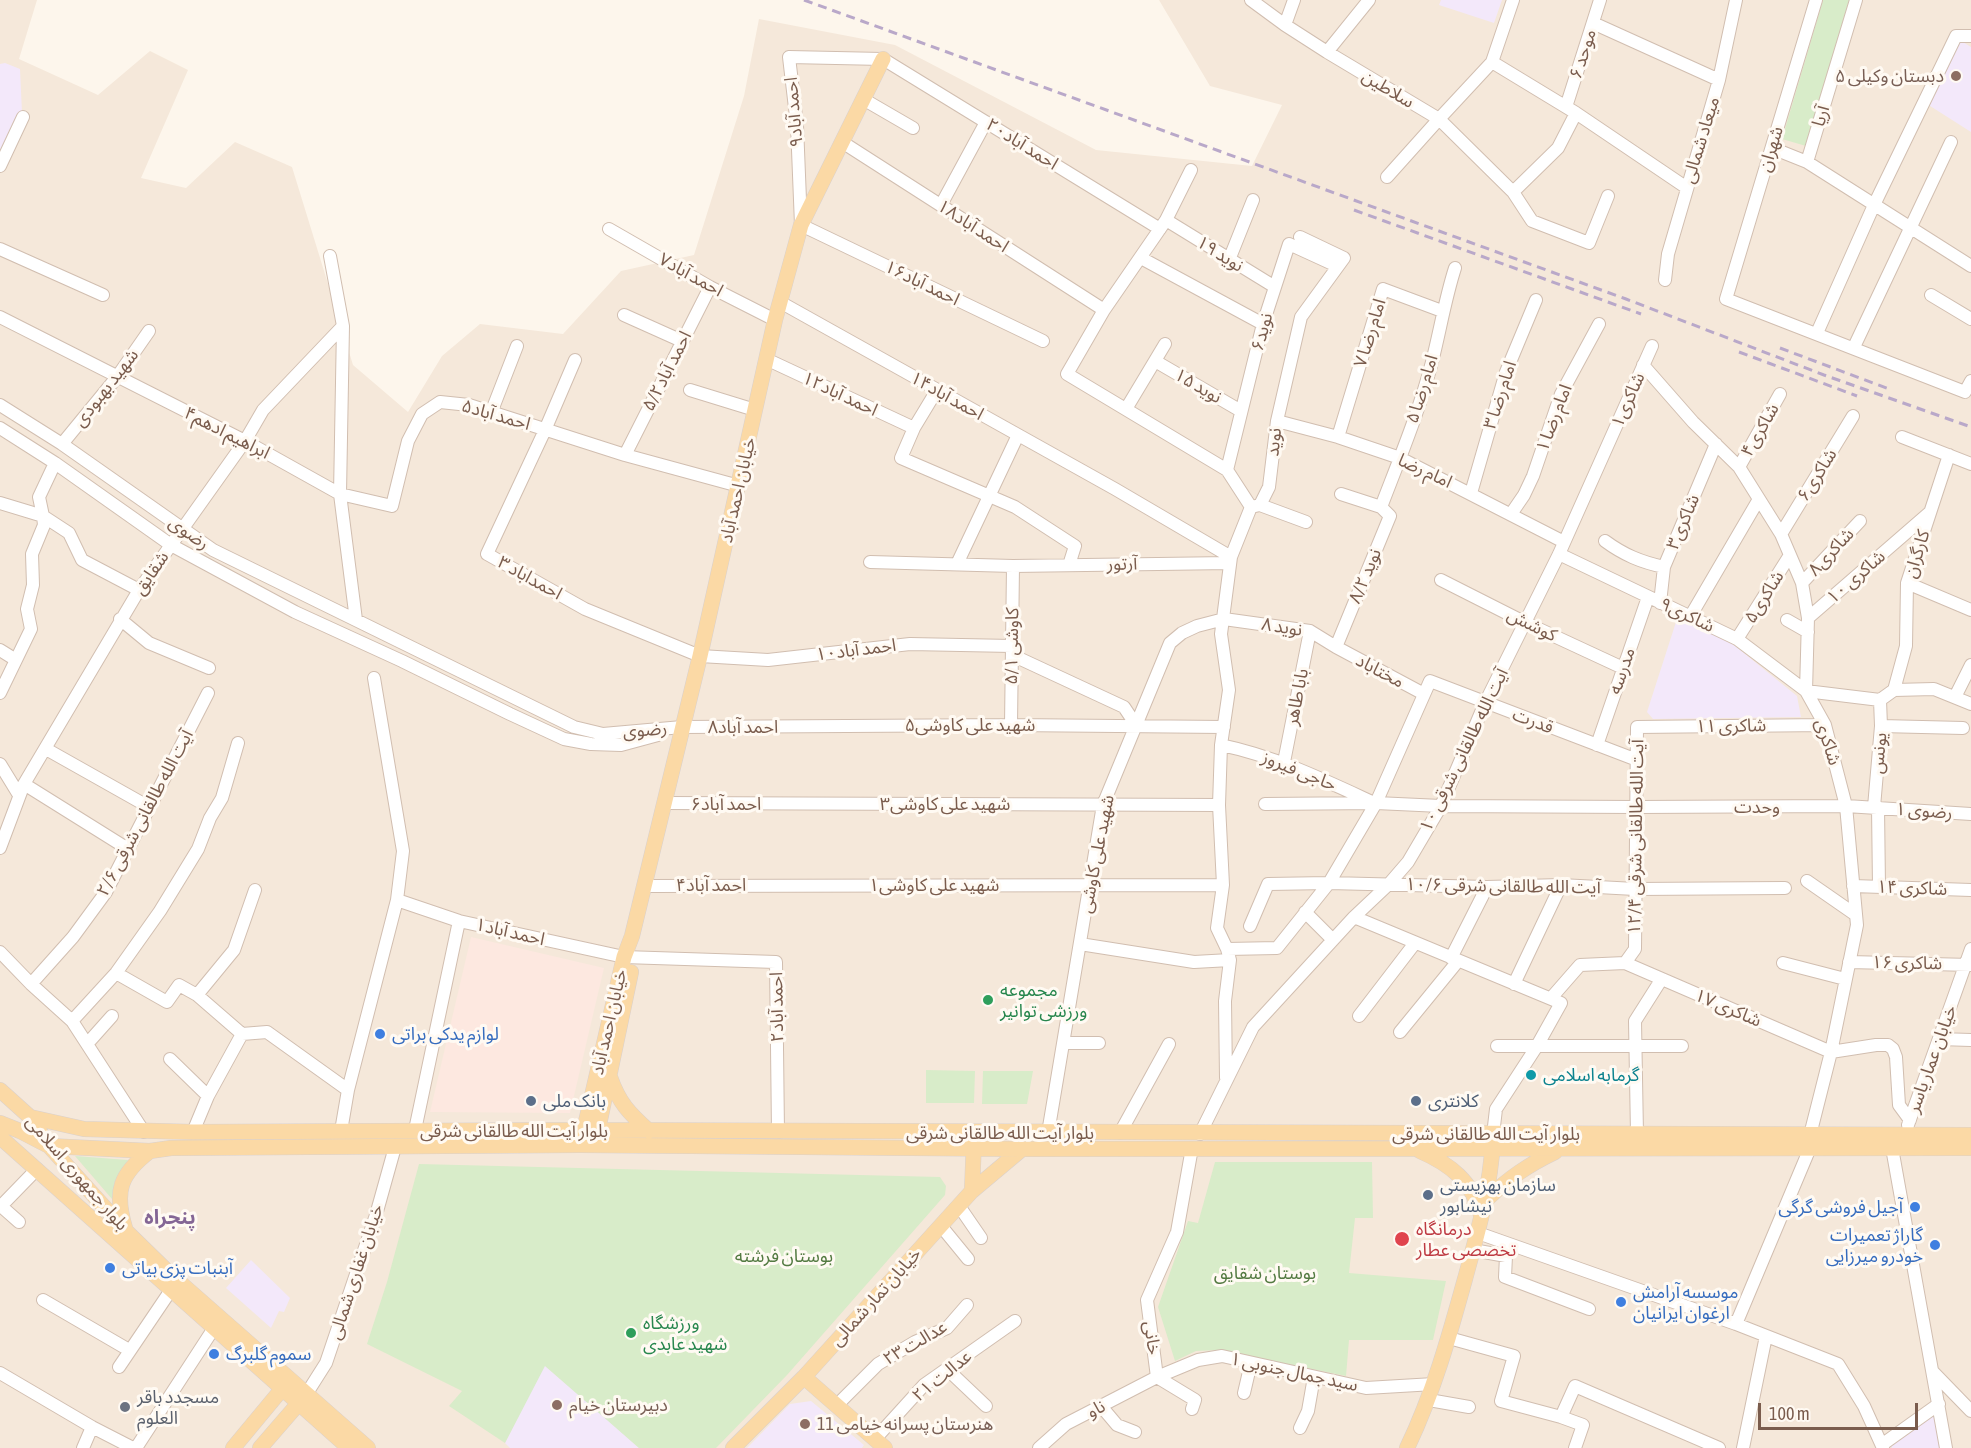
<!DOCTYPE html>
<html>
<head>
<meta charset="utf-8">
<style>
  body { margin:0 }
  #map { position:relative; width:1971px; height:1448px; overflow:hidden; background:#fdf6ec; font-family:"Asap Condensed",sans-serif }
  canvas { display:block }
  .scale { position:absolute; left:1758px; top:1403px; width:160px; height:27px; box-sizing:border-box; border:3px solid #7a5c4d; border-top:0; padding-left:8px; font-size:18px; line-height:21px; white-space:nowrap; color:#7a5c4d; -webkit-text-stroke:4px #fffaf3; paint-order:stroke }
</style>
</head>
<body>
<div id="map">
<canvas width="1971" height="1448"></canvas>
<div class="scale">100 m</div>
</div>
<script>
const g = document.querySelector('canvas').getContext('2d');
g.lineJoin = 'round';
function fillPath(path, color) { g.fillStyle = color; g.fill(path, 'evenodd'); }
function stroke(path, color, width, dash) { g.strokeStyle = color; g.lineWidth = width; g.lineCap = dash ? 'butt' : 'round'; g.setLineDash(dash || []); g.stroke(path); }
function write(font, color, halo, rows, align = 'center') {
  g.font = font + ' "Asap Condensed","Noto Sans Arabic",sans-serif'; g.lineWidth = 6; g.setLineDash([]); g.textBaseline = 'middle'; g.strokeStyle = halo; g.fillStyle = color; for (const [text, x, y, turn = 0] of rows) {
    g.save(); g.translate(x, y); g.rotate((+turn || 0) * Math.PI / 180); g.textAlign = isNaN(turn) ? turn : align; if (halo) g.strokeText(text, 0, 0); g.fillText(text, 0, 0); g.restore();
  }
}
const residential = new Path2D(`
  M0,0H37L19,59L98,95L150,51L188,70L141,178L186,188L235,142L292,167L353,365L408,412L442,356L480,324L563,334L621,271L694,255L744,96L759,19L895,45L1096,150L1252,166L1282,105L1210,86L1159,0H1971V1448H0Z`);
const commercial = new Path2D(`
  M471,937L604,968L570,1113L430,1112Z`);
const education = new Path2D(`
  M1441,0H1502L1494,23L1439,5Z
  M1958,39L1971,47V132L1927,104Z
  M5,63L20,69L22,113L0,159V64Z
  M1683,619L1729,641L1797,696L1801,717L1653,719L1647,712L1676,622Z
  M251,1260L290,1298L284,1312L279,1311L271,1328L226,1288Z
  M544,1365L600,1413L639,1448H510L505,1443Z
  M811,1401L864,1445L862,1448H747L790,1404Z
  M1937,1412L1942,1448H1892L1890,1444Z`);
const green = new Path2D(`
  M1823,0H1849L1806,146L1782,139Z
  M926,1070L975,1071L974,1103H926Z
  M983,1071H1033L1027,1104H982Z
  M75,1156L128,1160L115,1181L112,1199Z
  M1215,1162H1372L1373,1218H1355L1349,1273L1446,1281L1433,1340H1349L1346,1376L1219,1350L1196,1351L1175,1361L1158,1307L1188,1221L1198,1223Z
  M419,1164L940,1177L946,1186L945,1195L787,1375L716,1448H639L545,1366L505,1443L449,1406L462,1391L367,1344L387,1282Z`);
const minor = new Path2D(`
  M1251,0L1285,25L1327,52L1439,119L1513,192L1532,221L1589,243L1608,196
  M1513,0L1492,62L1576,113L1687,188
  M1816,0L1726,299L1965,392L1971,381
  M1593,23L1719,80
  M1285,25L1294,0
  M1327,52L1369,0
  M863,99L913,128
  M1566,107L1600,0
  M842,142L1104,310
  M1772,148L1807,162L1971,266
  M1807,162L1856,0
  M0,166L23,117
  M1191,170L1166,220L1104,310L1067,374L1227,470L1251,507
  M1387,177L1439,119L1492,62
  M1513,192L1558,148L1576,113
  M941,205L986,122
  M1166,220L1275,287
  M609,229L710,287L775,320
  M0,249L103,295
  M330,256L343,326L340,494L392,506L408,441L422,414L440,402L469,405L625,455L739,486
  M1141,258L1263,324
  M1229,260L1253,200
  M1665,280L1668,254L1719,80L1736,0
  M1931,295L1971,319
  M780,302L1115,489L1231,557
  M624,315L682,341
  M0,317L245,441L340,494L356,620
  M1817,333L1874,205L1956,36H1971
  M1043,341L801,225L797,125L789,57L883,59L1160,229
  M1854,347L1951,142
  M766,359L914,428
  M575,360L545,430L487,554L585,609L700,656L768,660L910,644L1012,646
  M1155,361L1241,411
  M1643,365L1693,422L1739,467L1781,534L1802,583L1808,618L1806,691L1825,725L1846,806L1857,925L1831,1052L1810,1135
  M690,390L755,410
  M937,390L914,428L901,458L1015,507L1075,546L1069,565
  M0,405L62,444L213,550L574,727L603,734L682,727L1011,725L1224,727
  M1126,409L1165,344
  M491,413L517,346
  M1277,421L1338,437L1400,458L1564,542
  M0,428L55,463L171,545L295,612L402,661L510,714L564,739L591,744L621,745L658,735
  M1338,437L1383,289L1442,311
  M1902,437L1971,464
  M62,444L117,377L149,331
  M625,455L710,287
  M55,463L39,497L43,516L69,533L82,560L139,590
  M1739,467L1780,394
  M1227,470L1263,324L1289,244L1337,266
  M1471,493L1506,372L1536,300
  M0,503L43,516L44,525L32,554L33,585L27,609L31,629L0,693
  M1260,505L1306,522
  M1381,507C1399,460 1419,412 1432,362C1440,331 1445,299 1455,268
  M1511,514L1524,495L1533,476L1561,394L1599,324
  M1781,534L1853,416
  M1605,541C1624,555 1641,562 1664,567
  M1559,554L1737,639L1806,691L1880,700L1894,690L1934,689L1971,704
  M870,562L1013,566L1230,563
  M957,564L1018,435
  M1441,580L1526,623L1623,668
  M1802,583L1860,521
  M1907,583L1971,610
  M1660,603L1664,567L1716,444
  M1690,617L1759,499
  M1808,618L1929,513
  M120,619L149,643L209,668
  M1787,620L1808,632
  M1737,639L1790,555
  M1336,647L1390,516L1381,507L1341,494
  M0,650L16,660
  M1012,655L1124,707L1136,725
  M1894,690L1906,646L1907,583L1949,455
  M1955,697L1971,665
  M1011,725L1013,566
  M1881,726L1963,728
  M1221,745C1274,756 1322,779 1372,802
  M1597,745L1648,597
  M46,749L149,807
  M1284,762L1310,631
  M0,764L19,795
  M24,784L128,849
  M664,803L1219,805
  M1265,804L1376,803L1441,806L1636,807L1846,806L1971,814
  M1874,807L1881,726L1880,700
  M1878,807L1879,887
  M0,848L24,784L139,590L245,441L263,410L343,326
  M1807,881L1856,915
  M645,886L1223,885
  M1853,886L1971,890
  M397,900L459,921L624,957L776,962L778,1132
  M1305,912L1333,940
  M1354,917L1561,1003L1537,1046L1496,1109L1493,1135
  M1250,926L1268,884L1329,883L1487,887L1561,885L1635,889L1785,888
  M1080,944L1194,962L1230,960
  M1227,949L1277,948L1329,883L1376,803L1430,681L1637,760
  M0,952L31,984L72,1021L144,1132
  M1451,958L1487,887
  M1849,962L1971,965
  M1625,963L1831,1052L1876,1045H1888L1893,1049L1896,1057L1899,1105L1910,1120
  M1783,963L1845,979
  M116,973L167,1002L179,985L197,995
  M31,984L73,937L106,892L208,693
  M1514,984L1561,885
  M1552,997L1580,965L1625,963L1635,949L1637,727L1825,725
  M1359,1016L1415,943
  M72,1021L116,973L160,911L198,849L210,818L222,798L238,743
  M1400,1032L1458,961
  M242,1034L197,995L234,950L255,890
  M242,1034L267,1032L348,1090
  M1939,1039L1971,1040
  M1063,1043H1099
  M87,1044L112,1016
  M1497,1046H1682
  M170,1059L208,1096
  M1226,1078L1225,1001L1230,960L1227,949L1217,928L1223,885L1219,805L1221,745L1229,690L1221,634L1231,557L1251,507L1260,505L1269,487L1277,421L1301,317L1344,258L1300,237
  M1908,1125L1971,949
  M415,1130L459,921
  M341,1131L348,1090L397,900L403,851L374,678
  M193,1132L208,1096L242,1034
  M1048,1133L1103,805L1170,643L1182,633L1197,626L1224,619L1310,631L1336,647L1424,694
  M1120,1133L1169,1044
  M1200,1134L1253,1027L1354,917L1389,884L1408,862L1441,806L1485,703L1559,554L1652,346
  M1637,1134L1635,1021L1661,980
  M1892,1148L1946,1448
  M959,1206L981,1238
  M19,1222L1,1206L37,1169
  M941,1226L968,1259
  M1478,1233L1736,1324L1838,1364L1864,1406L1883,1448
  M1473,1250L1506,1256L1505,1277L1589,1309
  M43,1300L129,1350
  M1736,1324L1810,1148
  M1449,1338L1514,1356L1501,1401L1561,1417L1575,1386L1719,1448
  M119,1367L171,1290
  M947,1369L986,1406
  M1933,1372L1971,1411
  M0,1373L92,1427L133,1448
  M1157,1377L1147,1300L1177,1232L1192,1148
  M1157,1377L1195,1400L1192,1409
  M307,1393L326,1363L376,1215L395,1147
  M1244,1393L1251,1363
  M1429,1400L1469,1407
  M837,1405L878,1364L915,1342L947,1328L967,1305
  M1101,1406L1117,1425L1135,1432
  M1561,1417L1583,1425L1575,1448
  M1300,1428L1308,1411L1314,1377
  M875,1439L924,1385L1015,1321
  M1883,1444L1939,1404
  M83,1448L92,1427
  M136,1448L214,1328
  M1039,1448L1066,1424L1157,1377L1198,1360L1222,1356L1366,1388L1434,1384
  M1743,1448L1766,1336`);
const major = new Path2D(`
  M610,1077C619,1103 629,1113 649,1131
  M0,1090L30,1117L49,1146L126,1231L169,1273L368,1448
  M30,1117L84,1129L193,1132L584,1130L1971,1135
  M0,1123L20,1131L49,1146L150,1151L171,1148L580,1145L1022,1149L1971,1148
  M0,1137L349,1448
  M582,1139L624,957L632,936L700,656L775,320L801,225L883,59
  M596,1139L631,972
  M1420,1151C1450,1164 1473,1182 1481,1215
  M972,1191L974,1140
  M1487,1199C1509,1178 1528,1165 1555,1152
  M125,1228C114,1191 120,1174 150,1151
  M804,1377L885,1448
  M233,1448L287,1383
  M260,1448L305,1396
  M733,1448L804,1377L972,1191L1022,1149
  M1407,1448C1433,1394 1449,1337 1465,1279C1478,1231 1490,1191 1493,1140`);
const rail = new Path2D(`
  M804,0L1626,299L1824,375L1971,427
  M1354,210L1641,314
  M1780,348L1889,389
  M1739,352L1857,396`);
const markers = [
  [1956,76,6,"#8d6e63"],
  [988,1000,6,"#2e9e5b"],
  [380,1034,6,"#3f7fe0"],
  [1531,1075,6,"#0f9aa8"],
  [531,1101,6,"#5c6f8a"],
  [1416,1101,6,"#5c6f8a"],
  [1428,1195,6,"#5c6f8a"],
  [1915,1207,6,"#3f7fe0"],
  [1402,1239,8,"#e0444e"],
  [1935,1245,6,"#3f7fe0"],
  [110,1268,6,"#3f7fe0"],
  [1621,1302,6,"#3f7fe0"],
  [631,1333,6,"#2e9e5b"],
  [214,1354,6,"#3f7fe0"],
  [557,1405,6,"#8d6e63"],
  [125,1407,6,"#6b7280"],
  [805,1424,6,"#8d6e63"]
];
const streetNames = [
  ["موحد ۶",1583,54,-72],
  ["سلاطین",1388,89,31],
  ["احمد آباد۹",794,112,-95],
  ["آریا",1821,116,-73],
  ["میعاد شمالی",1701,140,-73],
  ["احمد آباد۲۰",1022,144,32],
  ["شهران",1771,149,-73],
  ["احمد آباد۱۸",973,226,33],
  ["نوید ۱۹",1220,254,32],
  ["احمد آباد۷",691,275,29],
  ["احمد آباد۱۶",922,283,26],
  ["نوید۶",1262,332,-75],
  ["امام رضا ۷",1370,333,-73],
  ["احمد آباد۵/۲",667,371,-63],
  ["نوید ۱۵",1198,386,30],
  ["شهید بهبودی",106,388,-52],
  ["امام رضا ۵",1422,389,-73],
  ["احمد آباد۱۲",840,394,25],
  ["امام رضا ۳",1500,395,-72],
  ["احمد آباد۱۴",947,396,29],
  ["شاکری۱",1628,400,-66],
  ["احمد آباد۵",496,415,16],
  ["امام رضا ۱",1554,418,-69],
  ["شاکری۴",1760,430,-60],
  ["ابراهیم ادهم۴",227,433,27],
  ["نوید",1274,442,-84],
  ["امام رضا",1425,471,25],
  ["شاکری۶",1817,475,-58],
  ["خیابان احمد آباد",738,490,-77],
  ["شاکری۳",1683,522,-67],
  ["رضوی",189,533,35],
  ["شاکری۸",1831,552,-47],
  ["کارگران",1917,554,-73],
  ["آرتور",1122,564,-1],
  ["شقایق",151,573,-55],
  ["نوید ۸/۲",1365,576,-67],
  ["شاکری ۱۰",1856,577,-41],
  ["احمداباد ۳",530,578,29],
  ["شاکری۵",1764,597,-58],
  ["شاکری۹",1687,615,25],
  ["کوشش",1532,625,26],
  ["نوید ۸",1282,627,9],
  ["کاوشی ۵/۱",1012,646,-89],
  ["احمد آباد۱۰",856,650,-7],
  ["مختاباد",1380,671,28],
  ["مدرسه",1622,671,-71],
  ["بابا طاهر",1297,697,-79],
  ["قدرت",1533,721,21],
  ["شهید علی کاوشی۵",970,725],
  ["شاکری ۱۱",1731,726,-1],
  ["احمد آباد۸",743,727],
  ["رضوی",645,730,-5],
  ["شاکری",1828,742,72],
  ["آیت الله طالقانی شرقی ۱۰",1464,750,-64],
  ["یونس",1879,753,-85],
  ["حاجی فیروز",1299,771,22],
  ["احمد آباد۶",726,804],
  ["شهید علی کاوشی۳",945,804],
  ["وحدت",1757,807],
  ["رضوی ۱",1924,811,4],
  ["آیت الله طالقانی شرقی ۲/۶",145,813,-62],
  ["آیت الله طالقانی شرقی ۱۲/۴",1636,837,-89],
  ["شهید علی کاوشی",1097,854,-79],
  ["احمد آباد۴",711,885],
  ["شهید علی کاوشی۱",934,885],
  ["آیت الله طالقانی شرقی ۱۰/۶",1503,886,1],
  ["شاکری ۱۴",1912,888,2],
  ["احمد آباد۱",510,932,13],
  ["شاکری ۱۶",1907,963,1],
  ["احمد آباد۲",777,1007,-91],
  ["شاکری ۱۷",1728,1008,23],
  ["خیابان احمد آباد",609,1022,-77],
  ["خیابان عمار یاسر",1932,1059,-70],
  ["بلوار آیت الله طالقانی شرقی",514,1131],
  ["بلوار آیت الله طالقانی شرقی",1000,1133],
  ["بلوار آیت الله طالقانی شرقی",1486,1134],
  ["بلوار جمهوری اسلامی",77,1173,49],
  ["خیابان غفاری شمالی",356,1272,-72],
  ["خیابان تمار شمالی",876,1297,-48],
  ["خانی",1152,1338,82],
  ["عدالت ۲۳",915,1343,-30],
  ["سید جمال جنوبی ۱",1294,1372,12],
  ["عدالت ۲۱",942,1376,-39],
  ["ناو",1096,1409,-27]
];
const educationNames = [
  ["دبستان وکیلی ۵",1944,76,"right"],
  ["دبیرستان خیام",569,1405],
  ["هنرستان پسرانه خیامی 11",817,1424]
];
const leisureNames = [
  ["مجموعه",1000,990],
  ["ورزشی توانیر",1000,1011],
  ["ورزشگاه",643,1323],
  ["شهید عابدی",643,1344]
];
const shopNames = [
  ["لوازم یدکی براتی",392,1034],
  ["آجیل فروشی گرگی",1903,1207,"right"],
  ["گاراژ تعمیرات",1923,1235,"right"],
  ["خودرو میرزایی",1923,1256,"right"],
  ["آبنبات پزی بیاتی",122,1268],
  ["موسسه آرامش",1633,1292],
  ["ارغوان ایرانیان",1633,1313],
  ["سموم گلبرگ",226,1354]
];
const cultureNames = [
  ["گرمابه اسلامی",1543,1075]
];
const serviceNames = [
  ["بانک ملی",543,1101],
  ["کلانتری",1428,1101],
  ["سازمان بهزیستی",1440,1185],
  ["نیشابور",1440,1206]
];
const healthNames = [
  ["درمانگاه",1416,1229],
  ["تخصصی عطار",1416,1250]
];
const parkNames = [
  ["بوستان فرشته",784,1256],
  ["بوستان شقایق",1265,1273]
];
const worshipNames = [
  ["مسجدد باقر",137,1397],
  ["العلوم",137,1418]
];
const neighbourhoodNames = [
  ["پنجراه",170,1218]
];
fillPath(residential, '#f5e8da');
fillPath(commercial, '#fde8e0');
fillPath(education, '#f3e8fa');
fillPath(green, '#d8ecc9');
stroke(minor, '#d1beb0', 14);
stroke(major, '#dad1cd', 16);
stroke(minor, '#fff', 12);
stroke(major, '#fbd9a5', 15);
stroke(rail, '#b9a8c9', 3, [9, 6]);
for (const [x, y, r, color] of markers) { const dot = new Path2D(); dot.arc(x, y, r, 0, 2 * Math.PI); g.fillStyle = color; g.fill(dot); stroke(dot, '#fffaf3', 2); }
write('18px', '#7a5c4d', '#fffaf3', streetNames);
write('18px', '#785e54', '#fffaf3', educationNames, 'left');
write('18px', '#27864d', '#fffaf3', leisureNames, 'left');
write('18px', '#366cbe', '#fffaf3', shopNames, 'left');
write('18px', '#0d838f', '#fffaf3', cultureNames, 'left');
write('18px', '#4e5e75', '#fffaf3', serviceNames, 'left');
write('18px', '#be3a42', '#fffaf3', healthNames, 'left');
write('18px', '#537a41', '#fffaf3', parkNames);
write('18px', '#5b616d', '#fffaf3', worshipNames, 'left');
write('bold 20px', '#846695', '#fffaf3', neighbourhoodNames);
</script>
</body>
</html>
